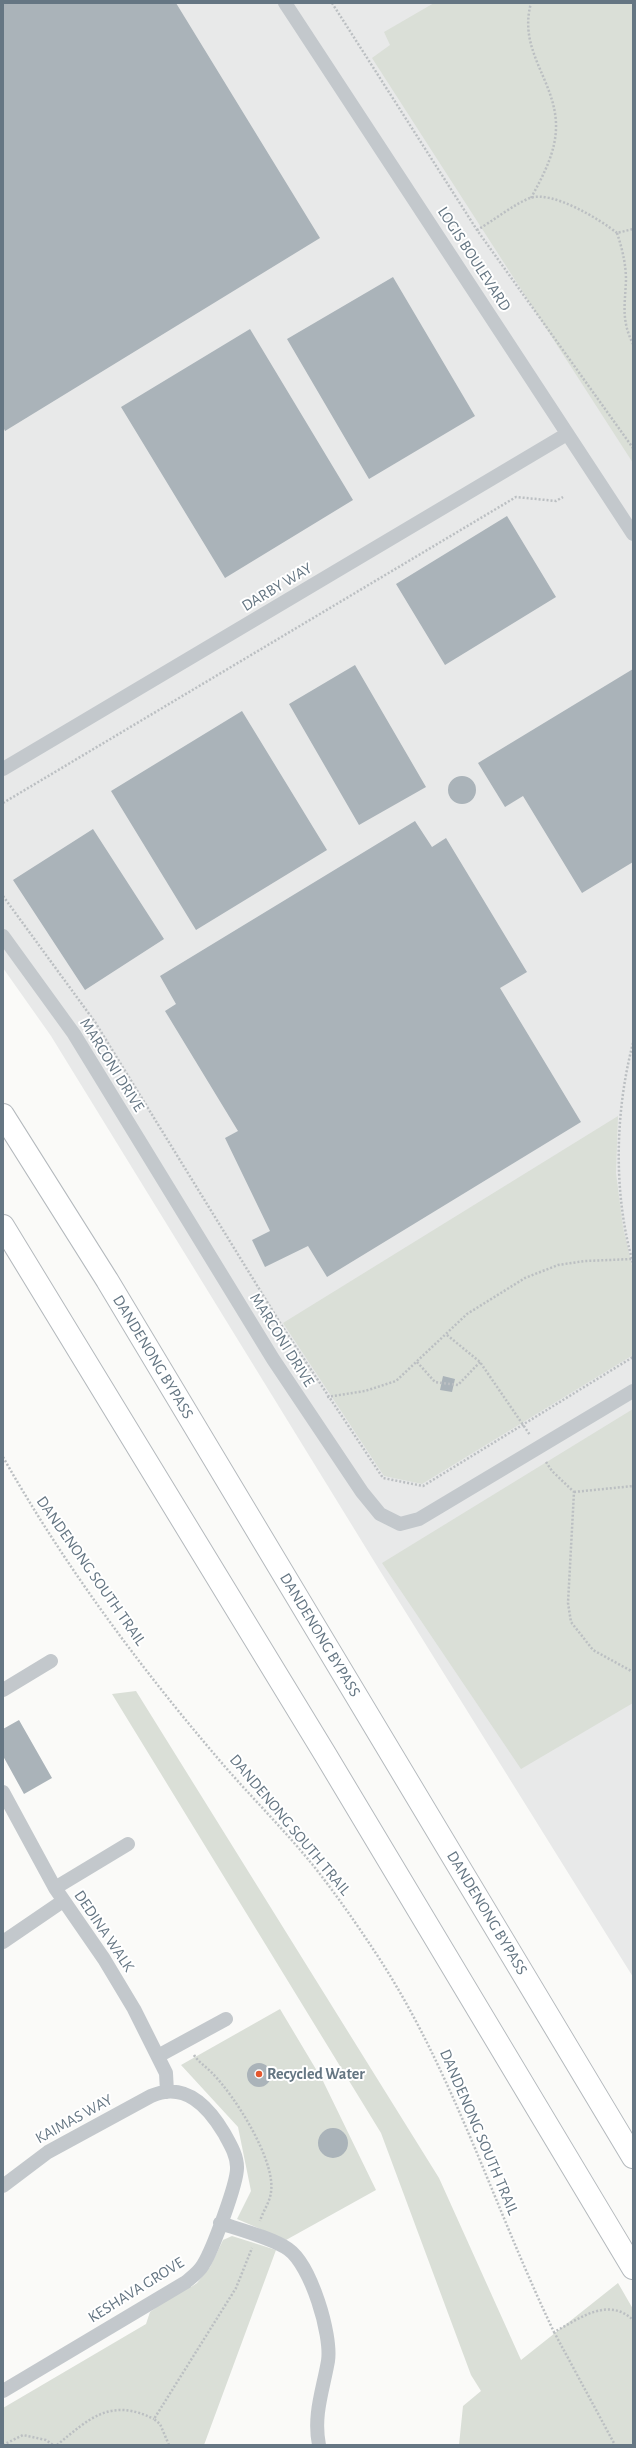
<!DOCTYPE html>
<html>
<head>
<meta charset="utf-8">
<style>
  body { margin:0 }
  #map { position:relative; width:636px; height:2448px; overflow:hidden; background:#fafaf8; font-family:"Alegreya Sans",sans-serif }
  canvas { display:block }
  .frame { position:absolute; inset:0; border:4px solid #657683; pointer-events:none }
</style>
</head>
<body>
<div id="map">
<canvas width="636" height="2448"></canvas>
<div class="frame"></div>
</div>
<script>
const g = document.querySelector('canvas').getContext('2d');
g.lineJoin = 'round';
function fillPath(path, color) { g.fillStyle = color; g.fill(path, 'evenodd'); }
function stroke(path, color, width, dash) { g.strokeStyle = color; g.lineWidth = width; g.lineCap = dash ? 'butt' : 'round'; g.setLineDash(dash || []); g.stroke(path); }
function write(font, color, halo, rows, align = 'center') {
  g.font = font + ' "Alegreya Sans",sans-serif'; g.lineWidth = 4; g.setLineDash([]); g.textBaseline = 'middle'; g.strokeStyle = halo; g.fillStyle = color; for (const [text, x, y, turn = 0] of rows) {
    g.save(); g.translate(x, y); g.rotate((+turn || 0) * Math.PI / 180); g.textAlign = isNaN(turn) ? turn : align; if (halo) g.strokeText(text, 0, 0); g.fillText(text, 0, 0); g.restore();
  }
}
const built = new Path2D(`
  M3,3H633V1977L385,1579L51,1036L3,968Z`);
const green = new Path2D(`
  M434,3H633V463L372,58L390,45L384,32Z
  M618,1116L616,1173L623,1227L633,1270V1355L422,1484L384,1476L283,1323Z
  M633,1409V1703L521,1769L382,1563Z
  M136,1691L439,2178L521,2360L618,2283L633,2309V2445H459L463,2406L481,2391L471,2375L381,2133L112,1694Z
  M280,2009L323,2081L376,2190L286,2240L237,2219L251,2191L238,2127L181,2065Z
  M232,2236L276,2250L204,2445H3V2408L146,2324L150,2312L183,2288L191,2287L197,2283L210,2267L223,2240Z`);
const building = new Path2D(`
  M3,3H176L320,238L5,431L3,427Z
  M393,277L475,416L369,479L287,339Z
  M250,329L353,500L225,578L121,407Z
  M507,516L556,597L445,665L396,584Z
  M355,665L426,787L359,825L289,704Z
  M633,669V862L582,893L523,796L505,807L478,763Z
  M242,711L327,850L196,930L111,791Z
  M448 790a14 14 0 1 1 28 0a14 14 0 1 1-28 0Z
  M415,821L432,847L446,838L527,972L500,988L581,1122L327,1277L308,1246L265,1267L252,1240L270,1231L225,1138L238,1131L165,1011L176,1004L160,976Z
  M93,829L164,939L85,990L13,880Z
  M443,1376L455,1379L452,1392L440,1390Z
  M19,1720L52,1778L24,1794L3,1756V1729Z
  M247 2075a12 12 0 1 1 24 0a12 12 0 1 1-24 0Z
  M318 2143a15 15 0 1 1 30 0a15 15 0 1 1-30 0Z`);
const path = new Path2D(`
  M332,3L477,230L633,448
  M531,198C544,174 557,150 556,123C554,79 518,50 531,3
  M477,230C493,221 514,204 530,198C552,190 601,220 617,233L633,229
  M617,233C622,248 626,264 626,280C625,305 621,320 633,344
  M3,803L516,497L556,501L563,497
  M3,896L95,1022L282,1326L383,1478L423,1486L633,1357
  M633,1043C615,1112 613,1193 633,1263
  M447,1335L480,1362L530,1435
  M417,1362L435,1382L458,1385L480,1362
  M327,1397L365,1391L396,1381L467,1314L525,1278L558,1265L585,1261L632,1259
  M3,1457C63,1563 136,1662 215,1755C246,1792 281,1826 312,1864C336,1894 358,1926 379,1958C454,2074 494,2207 554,2332C579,2319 608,2296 633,2320
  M546,1462L552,1471L574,1492L568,1603L571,1622L593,1650L633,1672
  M574,1492L633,1486
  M194,2055C199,2063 207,2067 213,2074C235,2096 276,2161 271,2192C270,2202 263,2211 260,2221
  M554,2332L615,2445
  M3,2445L23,2435L46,2440L53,2445
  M57,2445C89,2419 110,2397 154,2419
  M169,2445L160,2424L154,2419L236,2288L252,2248`);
const minor = new Path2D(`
  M285,3L633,534
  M3,769L567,434
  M3,936L74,1034L273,1359L362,1492L380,1514L400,1524L419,1519L633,1391
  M3,1690L51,1661
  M3,1792L55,1888L104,1959L134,2009L166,2073L167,2092
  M55,1888L128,1844
  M3,1942L63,1901
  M158,2056L226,2019
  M3,2186L48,2152L151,2096C185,2081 208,2106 224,2133C230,2144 237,2155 237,2167C238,2182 212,2251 203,2265C199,2272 192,2277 186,2282L3,2391
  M220,2223C238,2229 272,2238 288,2249C311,2265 332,2335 328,2361C323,2390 313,2415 319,2445`);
const trunk = new Path2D(`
  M3,1115L107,1280L633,2157
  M3,1226L325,1754L633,2268`);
const markers = [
  [259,2074,4,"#e4572e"]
];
const streetNames = [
  ["LOGIS BOULEVARD",474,259,57],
  ["DARBY WAY",277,587,-31],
  ["MARCONI DRIVE",112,1065,58],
  ["MARCONI DRIVE",282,1340,58],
  ["DANDENONG BYPASS",153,1357,59],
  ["DANDENONG SOUTH TRAIL",91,1571,55],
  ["DANDENONG BYPASS",320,1635,59],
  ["DANDENONG SOUTH TRAIL",290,1825,50],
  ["DANDENONG BYPASS",487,1913,59],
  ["DEDINA WALK",104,1931,56],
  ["KAIMAS WAY",74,2119,-29],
  ["DANDENONG SOUTH TRAIL",479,2132,67],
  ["KESHAVA GROVE",136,2290,-32]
];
const poiNames = [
  ["Recycled Water",267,2074]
];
fillPath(built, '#e8e9e9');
fillPath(green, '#dadfd7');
fillPath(building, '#aab3b9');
stroke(trunk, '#b4b9bd', 24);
stroke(path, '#bbbfc2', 2.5, [2, 2]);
stroke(minor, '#c3c8cc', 14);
stroke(trunk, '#fff', 22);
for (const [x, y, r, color] of markers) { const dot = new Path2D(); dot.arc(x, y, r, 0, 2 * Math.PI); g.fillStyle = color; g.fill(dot); stroke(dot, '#fff', 1.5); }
write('16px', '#657683', '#fff', streetNames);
write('bold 16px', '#657683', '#fff', poiNames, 'left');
</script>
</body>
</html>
